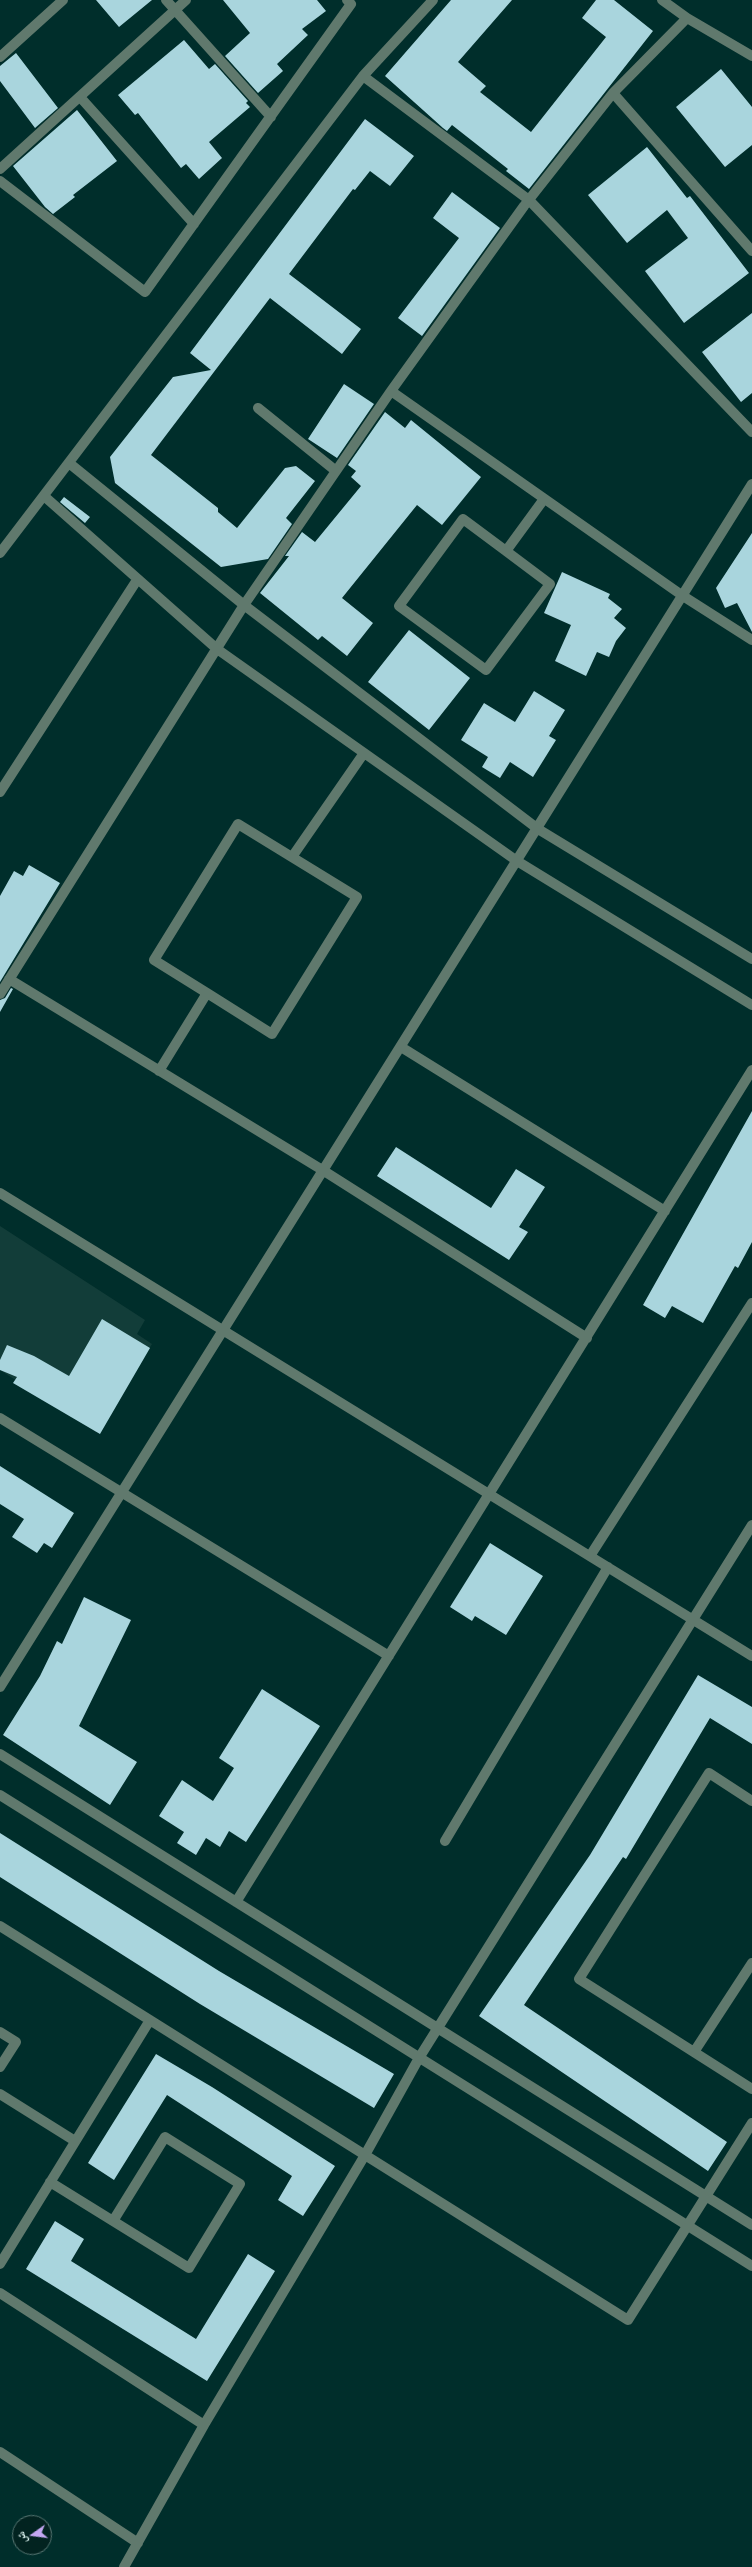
<!DOCTYPE html>
<html>
<head>
<meta charset="utf-8">
<style>
  body { margin:0 }
  #map { position:relative; width:752px; height:2567px; overflow:hidden; background:#002e2b; font-family:"Golos Text","Noto Naskh Arabic",sans-serif }
  canvas { display:block }
  .north { position:absolute; left:12px; top:2515px; width:40px; height:40px; box-sizing:border-box; background:#022320; border:1px solid #5a7774; border-radius:50%; rotate:256deg; font-size:11px; font-weight:700; line-height:16px; text-align:center; color:#dff6f3 }
  .north::after { content:''; display:block; margin:auto; width:14px; height:18px; background:#c3a7f2; clip-path:polygon(50% 0,100% 100%,50% 72%,0 100%) }
</style>
</head>
<body>
<div id="map">
<canvas width="752" height="2567"></canvas>
<div class="north">ش</div>
</div>
<script>
const g = document.querySelector('canvas').getContext('2d');
g.lineJoin = 'round';
function fillPath(path, color) { g.fillStyle = color; g.fill(path, 'evenodd'); }
function stroke(path, color, width, dash) { g.strokeStyle = color; g.lineWidth = width; g.lineCap = dash ? 'butt' : 'round'; g.setLineDash(dash || []); g.stroke(path); }
const built = new Path2D(`
  M0,1226L145,1320L137,1334L152,1344L96,1432L0,1370Z`);
const building = new Path2D(`
  M96,0H152L119,27Z
  M223,0H317L326,11L302,29L308,35L277,64L283,71L258,93L225,56L250,33Z
  M451,0H512L458,62L486,86L480,92L531,132L606,37L582,18L596,0H614L653,31L529,189L506,171L508,169L452,125L447,131L443,128L385,76Z
  M184,40L209,69L215,64L248,101L246,103L250,107L209,142L222,158L199,179L186,164L181,168L138,113L135,115L118,95Z
  M16,53L58,108L35,128L0,81V66Z
  M721,69L752,107V145L725,167L676,107Z
  M77,110L117,161L73,195L75,197L53,214L45,207L13,166Z
  M365,119L414,156L390,186L370,171L355,190L353,189L289,274L361,329L342,354L270,298L151,455L218,508V512L237,528L285,468L296,466L315,481L286,518L292,524L268,559L221,567L115,483L110,457L173,377L211,370L190,353Z
  M647,147L687,198L690,196L749,273L684,323L645,271L688,238L667,210L627,243L588,195Z
  M452,192L500,228L422,336L398,318L459,238L433,218Z
  M752,313V393L741,402L702,352Z
  M344,384L374,404L337,458L308,439Z
  M385,412L405,428L411,420L481,477L442,525L417,505L342,598L373,623L347,656L322,636L318,640L260,593L289,556H285L302,532L315,542L361,486L351,477L356,471L348,465Z
  M64,497L90,517L85,523L60,502Z
  M752,533V632L737,603L725,608L716,588Z
  M562,572L610,594L608,598L622,609L614,618L626,628L616,641L609,657L597,652L586,676L555,661L571,625L544,613Z
  M409,630L470,678L429,730L368,682Z
  M534,691L565,710L549,736L556,740L533,777L510,762L500,778L482,767L488,757L461,740L484,703L515,722Z
  M29,865L60,883L0,982V896L14,871L23,876Z
  M11,988L13,989L0,1012V1000L5,998Z
  M752,1111V1242L738,1268L735,1266L703,1323L672,1306L665,1318L643,1305Z
  M396,1147L491,1208L516,1169L545,1187L519,1227L528,1232L509,1260L377,1176Z
  M102,1319L150,1348L100,1434L13,1383L17,1377L0,1370V1360L7,1345L34,1356L69,1376Z
  M0,1466L74,1513L52,1548L44,1543L37,1553L12,1537L24,1519L0,1504Z
  M490,1543L543,1576L506,1635L475,1616L472,1621L450,1607Z
  M84,1597L131,1620L79,1726L137,1762L110,1805L3,1735L40,1676L57,1641L62,1644Z
  M698,1675L752,1707V1744L710,1718L626,1859L623,1857L524,2005L727,2142L708,2171L479,2016L590,1855Z
  M262,1689L320,1726L246,1842L229,1831L220,1847L206,1838L196,1855L177,1843L184,1832L159,1816L182,1780L213,1801L234,1768L219,1758Z
  M0,1833L219,1971L394,2074L374,2108L200,2004L0,1877Z
  M156,2054L212,2087L335,2166L303,2216L278,2200L292,2176L167,2095L114,2180L88,2163Z
  M55,2221L84,2239L71,2261L196,2339L248,2254L275,2271L207,2381L26,2269Z`);
const minor = new Path2D(`
  M166,0L271,117
  M662,0L687,18L752,56
  M0,57L63,0
  M363,76L529,200L752,432
  M613,93L752,251
  M80,97L194,224
  M0,169L186,0
  M0,181L145,292L351,4L347,0
  M391,391L683,596L752,640
  M258,408L336,471
  M69,463L244,605L538,829L752,959
  M44,496L217,649L517,861L752,1005
  M506,551L550,584L486,670L399,606L463,519L506,551L544,499
  M0,553L363,76L433,0
  M0,792L137,580
  M292,857L364,753
  M9,979L324,1171L587,1338
  M0,994L244,605L391,391L524,206L613,93L687,18
  M401,1047L665,1211
  M159,1071L207,993L154,960L238,824L357,897L272,1034L207,993
  M0,1193L752,1656
  M0,1418L389,1656
  M590,1556L752,1303
  M0,1687L752,484
  M0,1754L752,2225
  M0,1795L752,2266
  M752,1801L709,1773L579,1979L752,2089
  M445,1841L608,1567
  M236,1902L752,1070
  M0,1926L628,2320L752,2123
  M0,2032L16,2042L0,2067
  M694,2052L752,1963
  M0,2094L75,2141
  M50,2182L189,2268L240,2184L165,2137L113,2221
  M0,2264L150,2020
  M0,2293L204,2425
  M0,2452L138,2543
  M124,2567L204,2425L365,2155L419,2058L752,1525`);
fillPath(built, '#123d39');
fillPath(building, '#a9d5dd');
stroke(minor, '#60796d', 10);
</script>
</body>
</html>
